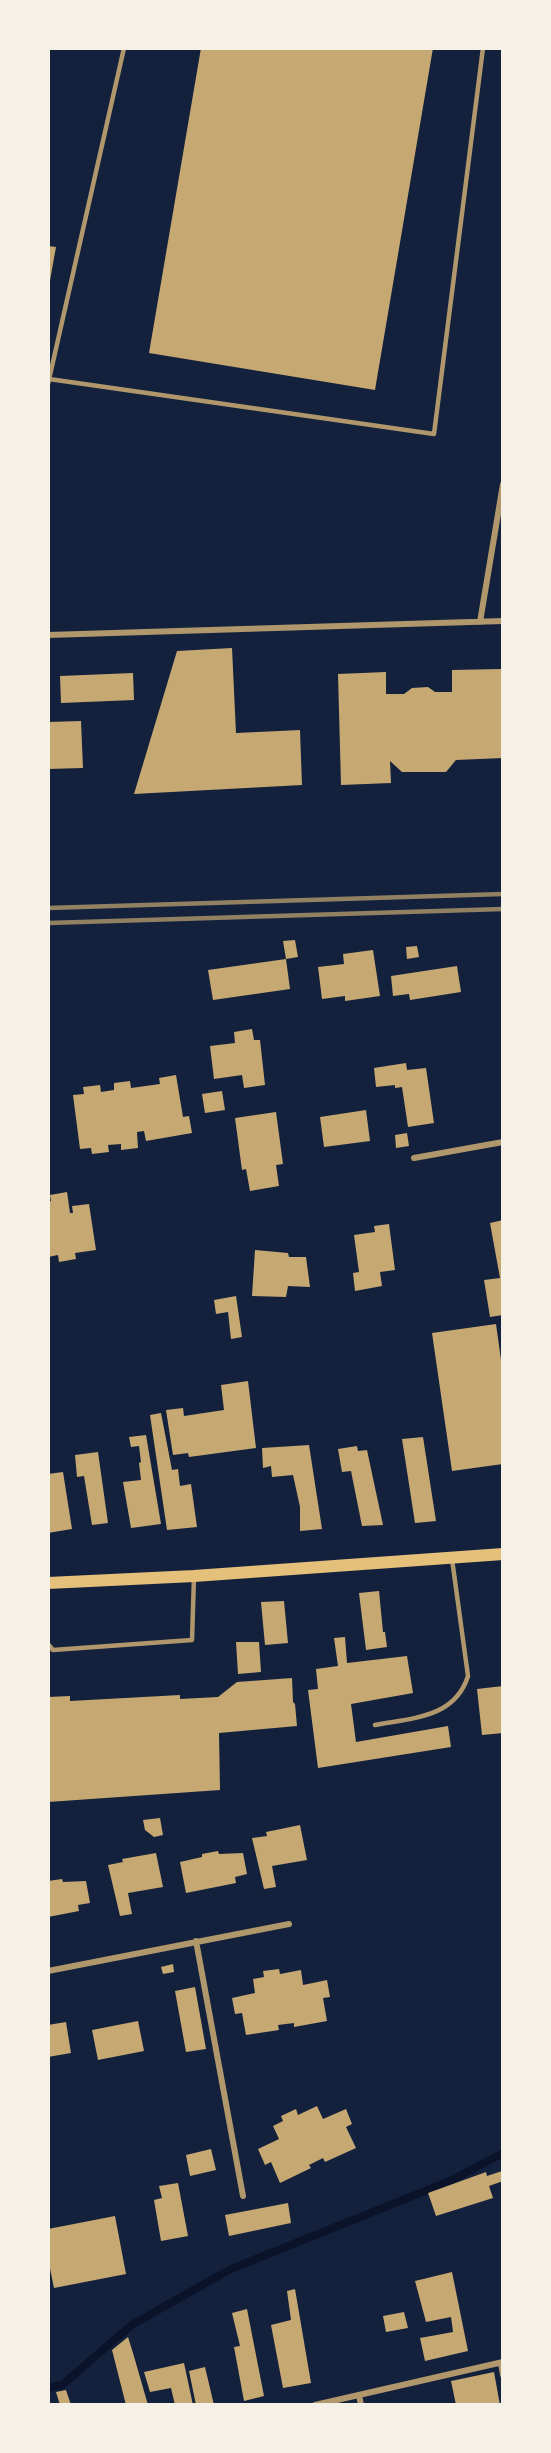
<!DOCTYPE html>
<html>
<head>
<meta charset="utf-8">
<style>
  body { margin:0 }
  #map { position:relative; width:551px; height:2453px; overflow:hidden; background:#14213d; font-family:"Sofia Sans Condensed",sans-serif }
  canvas { display:block }
  .frame { position:absolute; inset:0; border:50px solid #f6f1e7; pointer-events:none }
</style>
</head>
<body>
<div id="map">
<canvas width="551" height="2453"></canvas>
<div class="frame"></div>
</div>
<script>
const g = document.querySelector('canvas').getContext('2d');
g.lineJoin = 'round';
function stroke(path, color, width, dash) { g.strokeStyle = color; g.lineWidth = width; g.lineCap = dash ? 'butt' : 'round'; g.setLineDash(dash || []); g.stroke(path); }
function fillPath(path, color) { g.fillStyle = color; g.fill(path, 'evenodd'); }
const stream = new Path2D(`
  M48,2388L62,2385L133,2324L231,2269L450,2181L503,2153`);
const building = new Path2D(`
  M201,48H433L375,390L149,353Z
  M48,246L56,247L49,286H48Z
  M232,648L236,733L300,730L302,785L134,794L177,651Z
  M501,669L503,758L456,760L446,772H402L390,761L391,783L341,785L338,674L386,672V694H404L412,688L428,687L435,692H452V670Z
  M133,673L134,700L61,703L60,676Z
  M81,721L83,768L48,769V722Z
  M295,940L298,957L286,959L290,989L213,1000L208,970L286,959L283,941Z
  M417,946L419,957L407,959L406,947Z
  M373,950L380,996L345,1001V996L322,999L318,967L344,964L343,954Z
  M457,966L461,992L410,1000L409,994L393,996L391,976Z
  M252,1029L254,1040H260L265,1085L244,1088L242,1075L214,1079L210,1046L235,1043L234,1032Z
  M406,1063L407,1070L426,1068L434,1123L408,1127L402,1087L395,1088V1085L376,1087L374,1068Z
  M176,1075L183,1117L189,1116L192,1133L146,1141L144,1131L137,1132L138,1148L121,1150V1144L108,1145L109,1152L92,1154L91,1148L80,1149L73,1095L84,1094L83,1087L100,1085L101,1092L114,1090V1083L130,1081L131,1088L160,1084L159,1078Z
  M222,1091L225,1110L205,1113L202,1094Z
  M366,1110L370,1141L324,1147L320,1117Z
  M276,1112L283,1164L276,1165L279,1186L250,1191L246,1169L242,1170L235,1118Z
  M407,1133L409,1146L396,1148L395,1135Z
  M67,1192L70,1213H73L72,1206L89,1204L96,1250L75,1253L76,1259L59,1262L58,1255L48,1257V1202L51,1201L50,1195Z
  M503,1220V1315L490,1317L484,1280L500,1278L490,1223Z
  M389,1224L395,1270L380,1272L382,1286L355,1291L353,1273L359,1272L354,1235L375,1232L374,1226Z
  M255,1250L288,1253L289,1257H306L310,1287L288,1286L286,1297L252,1296Z
  M236,1296L242,1337L231,1339L228,1312L216,1314L214,1300Z
  M496,1324L503,1374V1464L452,1471L432,1333Z
  M248,1381L256,1448L189,1457L188,1453L173,1455L166,1410L183,1408L184,1416L224,1410L221,1385Z
  M161,1413L172,1470L178,1469L180,1486L191,1484L197,1527L167,1530L150,1415Z
  M146,1435L161,1524L131,1528L123,1482L141,1480L139,1463L141,1462L139,1446L131,1447L129,1437Z
  M423,1437L436,1521L415,1523L402,1439Z
  M309,1445L322,1529L300,1531V1507L293,1475L272,1477L271,1466L263,1468L262,1448Z
  M357,1446L358,1451L367,1450L383,1525L362,1526L351,1471L342,1472L338,1449Z
  M98,1452L108,1523L92,1525L84,1476L77,1477L75,1455Z
  M63,1472L72,1529L48,1533V1474Z
  M379,1591L383,1632H385L387,1647L366,1650L359,1593Z
  M284,1601L288,1643L265,1645L261,1602Z
  M345,1637L347,1663L407,1656L413,1693L351,1704L356,1742L448,1726L451,1747L318,1768L308,1690L318,1689L316,1669L338,1666L334,1638Z
  M236,1642H259L261,1672L238,1674Z
  M292,1678L293,1702L295,1704L297,1726L219,1733L220,1790L48,1802V1697L70,1696V1701L180,1695V1699L218,1697L237,1682Z
  M503,1686V1733L482,1735L477,1689Z
  M160,1818L163,1835L154,1837L145,1830L143,1820Z
  M300,1825L307,1860L272,1866L276,1887L264,1889L252,1838L267,1836L266,1832Z
  M218,1851L219,1854L243,1853L247,1874L235,1877L236,1883L186,1893L180,1862L202,1857V1854Z
  M156,1853L163,1887L128,1893L132,1914L120,1916L108,1865L123,1862L122,1859Z
  M62,1879L63,1882L86,1881L90,1903L78,1905L79,1911L48,1917V1881Z
  M173,1964L174,1972L163,1974L161,1967Z
  M279,1969L280,1974L301,1970L303,1985L327,1980L330,1997L323,1998L327,2021L294,2027V2023L278,2025L279,2030L246,2035L242,2013L235,2014L232,1998L255,1993L253,1979L264,1977L263,1971Z
  M195,1987L206,2049L186,2052L175,1991Z
  M138,2021L144,2051L98,2060L92,2030Z
  M66,2022L71,2053L48,2057V2025Z
  M317,2106L323,2119L346,2109L352,2124L346,2127L356,2148L325,2162L323,2158L309,2165L311,2168L280,2183L271,2162L265,2165L258,2149L279,2139L273,2126L283,2121L281,2116L296,2109L298,2115Z
  M211,2149L216,2170L190,2176L186,2155Z
  M502,2171L503,2181L489,2186L493,2198L436,2216L428,2193L486,2172L487,2176Z
  M178,2183L188,2236L161,2241L154,2200L162,2198L159,2186Z
  M288,2203L291,2223L229,2236L225,2215Z
  M115,2216L126,2274L54,2288L48,2259V2229Z
  M452,2272L468,2351L425,2361L420,2338L453,2332L451,2317L426,2322L415,2281Z
  M295,2289L311,2383L283,2388L271,2325L291,2320L287,2291Z
  M247,2309L264,2396L244,2401L234,2347L240,2346L232,2313Z
  M404,2312L408,2328L386,2332L383,2316Z
  M128,2337L133,2353L148,2405H126L112,2350Z
  M184,2363L193,2405H175L171,2388L150,2392L144,2372Z
  M205,2367L214,2405H196L189,2371Z
  M494,2372L500,2405H456L451,2381Z
  M66,2390L71,2405H60L56,2392Z`);
const service = new Path2D(`
  M49,379L434,434L483,48
  M48,384L124,48
  M48,1644L53,1650L192,1640L194,1577
  M375,1725C412,1718 455,1718 468,1676L452,1559`);
const minor = new Path2D(`
  M480,622L503,484
  M48,635L503,621
  M414,1158L503,1142
  M196,1941L243,2196
  M48,1971L289,1924
  M501,2363L503,2375
  M359,2395L361,2405
  M315,2405L503,2362`);
const secondary = new Path2D(`
  M48,1583L194,1576L503,1554`);
const rail = new Path2D(`
  M48,908L503,894
  M48,923L503,909`);
stroke(stream, '#0b132b', 8);
fillPath(building, '#c6a872');
stroke(service, '#b1986c', 4.5);
stroke(minor, '#b1986c', 6);
stroke(secondary, '#e5c07b', 12);
stroke(rail, '#918062', 4.5);
</script>
</body>
</html>
